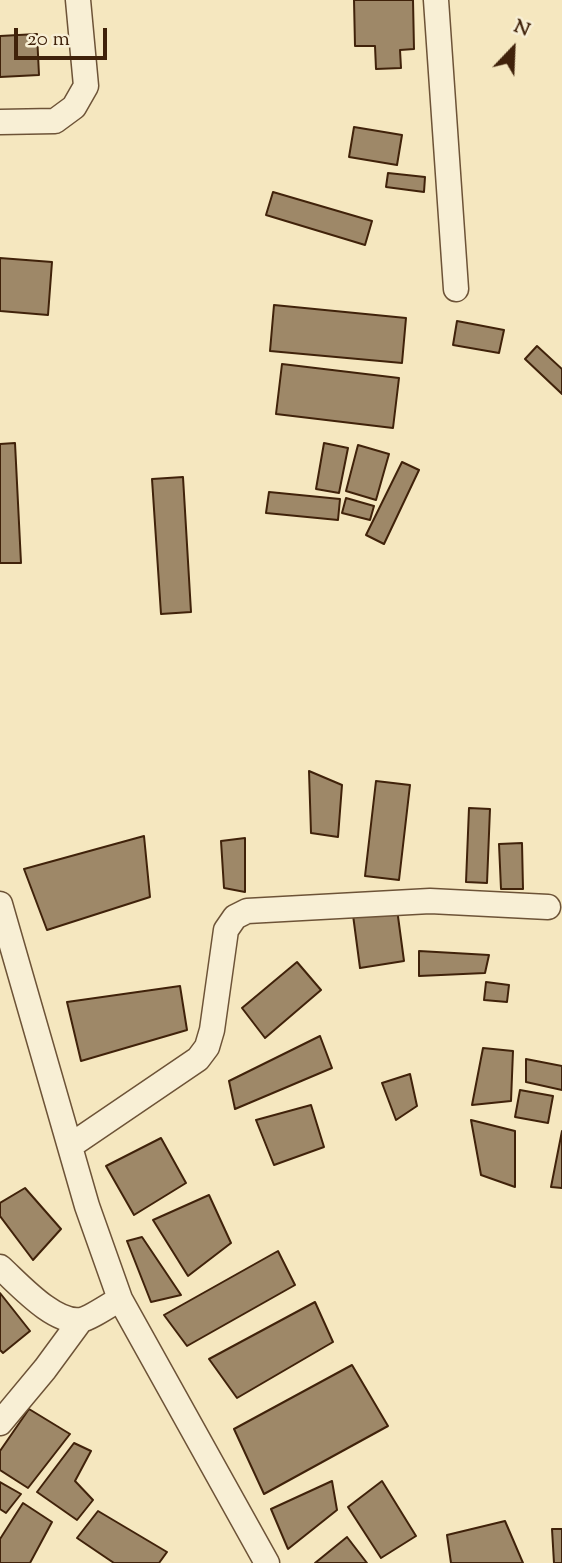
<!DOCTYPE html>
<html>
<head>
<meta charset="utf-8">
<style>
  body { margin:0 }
  #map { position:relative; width:562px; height:1563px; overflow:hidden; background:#f5e7bf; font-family:"Sorts Mill Goudy",serif }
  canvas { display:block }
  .north { position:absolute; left:478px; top:14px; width:70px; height:70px; -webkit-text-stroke:5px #f8efd5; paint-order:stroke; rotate:23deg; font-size:19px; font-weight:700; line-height:28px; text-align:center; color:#40220a }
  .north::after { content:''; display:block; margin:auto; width:24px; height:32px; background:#40220a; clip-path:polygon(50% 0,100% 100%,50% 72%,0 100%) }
  .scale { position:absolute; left:14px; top:28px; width:93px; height:32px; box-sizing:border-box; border:4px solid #40220a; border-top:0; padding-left:9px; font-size:21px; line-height:24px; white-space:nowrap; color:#40220a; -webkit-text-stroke:5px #f8efd5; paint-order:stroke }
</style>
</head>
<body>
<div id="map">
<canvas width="562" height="1563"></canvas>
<div class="north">N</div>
<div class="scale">20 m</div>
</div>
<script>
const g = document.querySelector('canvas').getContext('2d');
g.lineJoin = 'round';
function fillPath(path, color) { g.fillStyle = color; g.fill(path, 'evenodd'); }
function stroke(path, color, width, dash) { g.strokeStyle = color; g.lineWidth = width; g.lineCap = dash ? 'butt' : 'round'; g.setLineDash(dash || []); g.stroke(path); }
const building = new Path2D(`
  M354,0H413L414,49L400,50L401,68L376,69L375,46H355Z
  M37,34L39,75L0,77V36Z
  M354,127L402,135L397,165L349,157Z
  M388,173L425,177L424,192L386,187Z
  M273,192L372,221L365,245L266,215Z
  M0,258L52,262L48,315L0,311Z
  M274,305L406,318L402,363L270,351Z
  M457,321L504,330L499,353L453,345Z
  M537,346L562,369V394L525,359Z
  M282,364L399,378L393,428L276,414Z
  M15,443L21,563H0V444Z
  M324,443L348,448L339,493L316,489Z
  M358,445L389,454L376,500L346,491Z
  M402,462L419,470L384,544L366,535Z
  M183,477L191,612L161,614L152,479Z
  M269,492L340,499L338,520L266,513Z
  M346,498L374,506L370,520L342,513Z
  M309,771L342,785L338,837L311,833Z
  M376,781L410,785L399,880L365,876Z
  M469,808L490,809L487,883L466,882Z
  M144,836L150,897L47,930L24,869Z
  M245,838V892L224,888L221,841Z
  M522,843L523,889H501L499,844Z
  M397,909L404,961L360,968L353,915Z
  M419,951L489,955L485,973L419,976Z
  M297,962L321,990L265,1038L242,1008Z
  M486,982L509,985L507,1002L484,1000Z
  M180,986L187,1030L81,1061L67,1002Z
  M320,1036L332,1068L235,1109L229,1081Z
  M483,1048L513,1051L511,1101L472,1105Z
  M526,1059L562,1066V1090L526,1082Z
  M410,1074L417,1106L396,1120L382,1083Z
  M520,1090L553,1096L548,1123L515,1117Z
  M311,1105L324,1147L274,1165L256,1120Z
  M471,1120L515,1131V1187L481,1175Z
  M562,1131V1188L551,1187Z
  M161,1138L186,1183L134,1215L106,1166Z
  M25,1188L61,1229L33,1260L0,1216V1203Z
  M209,1195L231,1243L188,1276L153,1220Z
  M142,1237L181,1295L151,1302L127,1241Z
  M278,1251L295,1285L187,1346L164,1315Z
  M0,1293L30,1331L3,1353L0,1350Z
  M315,1302L333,1342L237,1398L209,1359Z
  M352,1365L388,1426L264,1494L234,1429Z
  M29,1409L70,1434L28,1488L0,1470V1451Z
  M74,1443L91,1451L75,1481L93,1500L77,1520L37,1492Z
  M332,1481L337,1510L288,1549L271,1509Z
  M382,1481L416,1536L381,1558L348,1507Z
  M0,1482L21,1494L6,1513L0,1509Z
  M23,1503L52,1522L30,1563H0V1539Z
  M98,1511L167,1552L159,1563H114L77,1538Z
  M505,1521L523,1563H451L447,1535Z
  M552,1529H562V1563H554Z
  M347,1537L367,1563H315Z`);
const minor = new Path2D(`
  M436,0L456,289
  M0,122L55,121L74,107L86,86L78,0
  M0,904L87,1206L120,1299L267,1563
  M70,1146L198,1059L207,1047L212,1030L226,930L235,917L247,911L430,901L548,907
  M0,1267C19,1284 54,1324 81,1320C89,1319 111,1304 120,1299
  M0,1423L45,1369L81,1320`);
fillPath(building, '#9e8868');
stroke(building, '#40220a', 2);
stroke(minor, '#6d5337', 27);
stroke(minor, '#f8efd5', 24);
</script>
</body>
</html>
